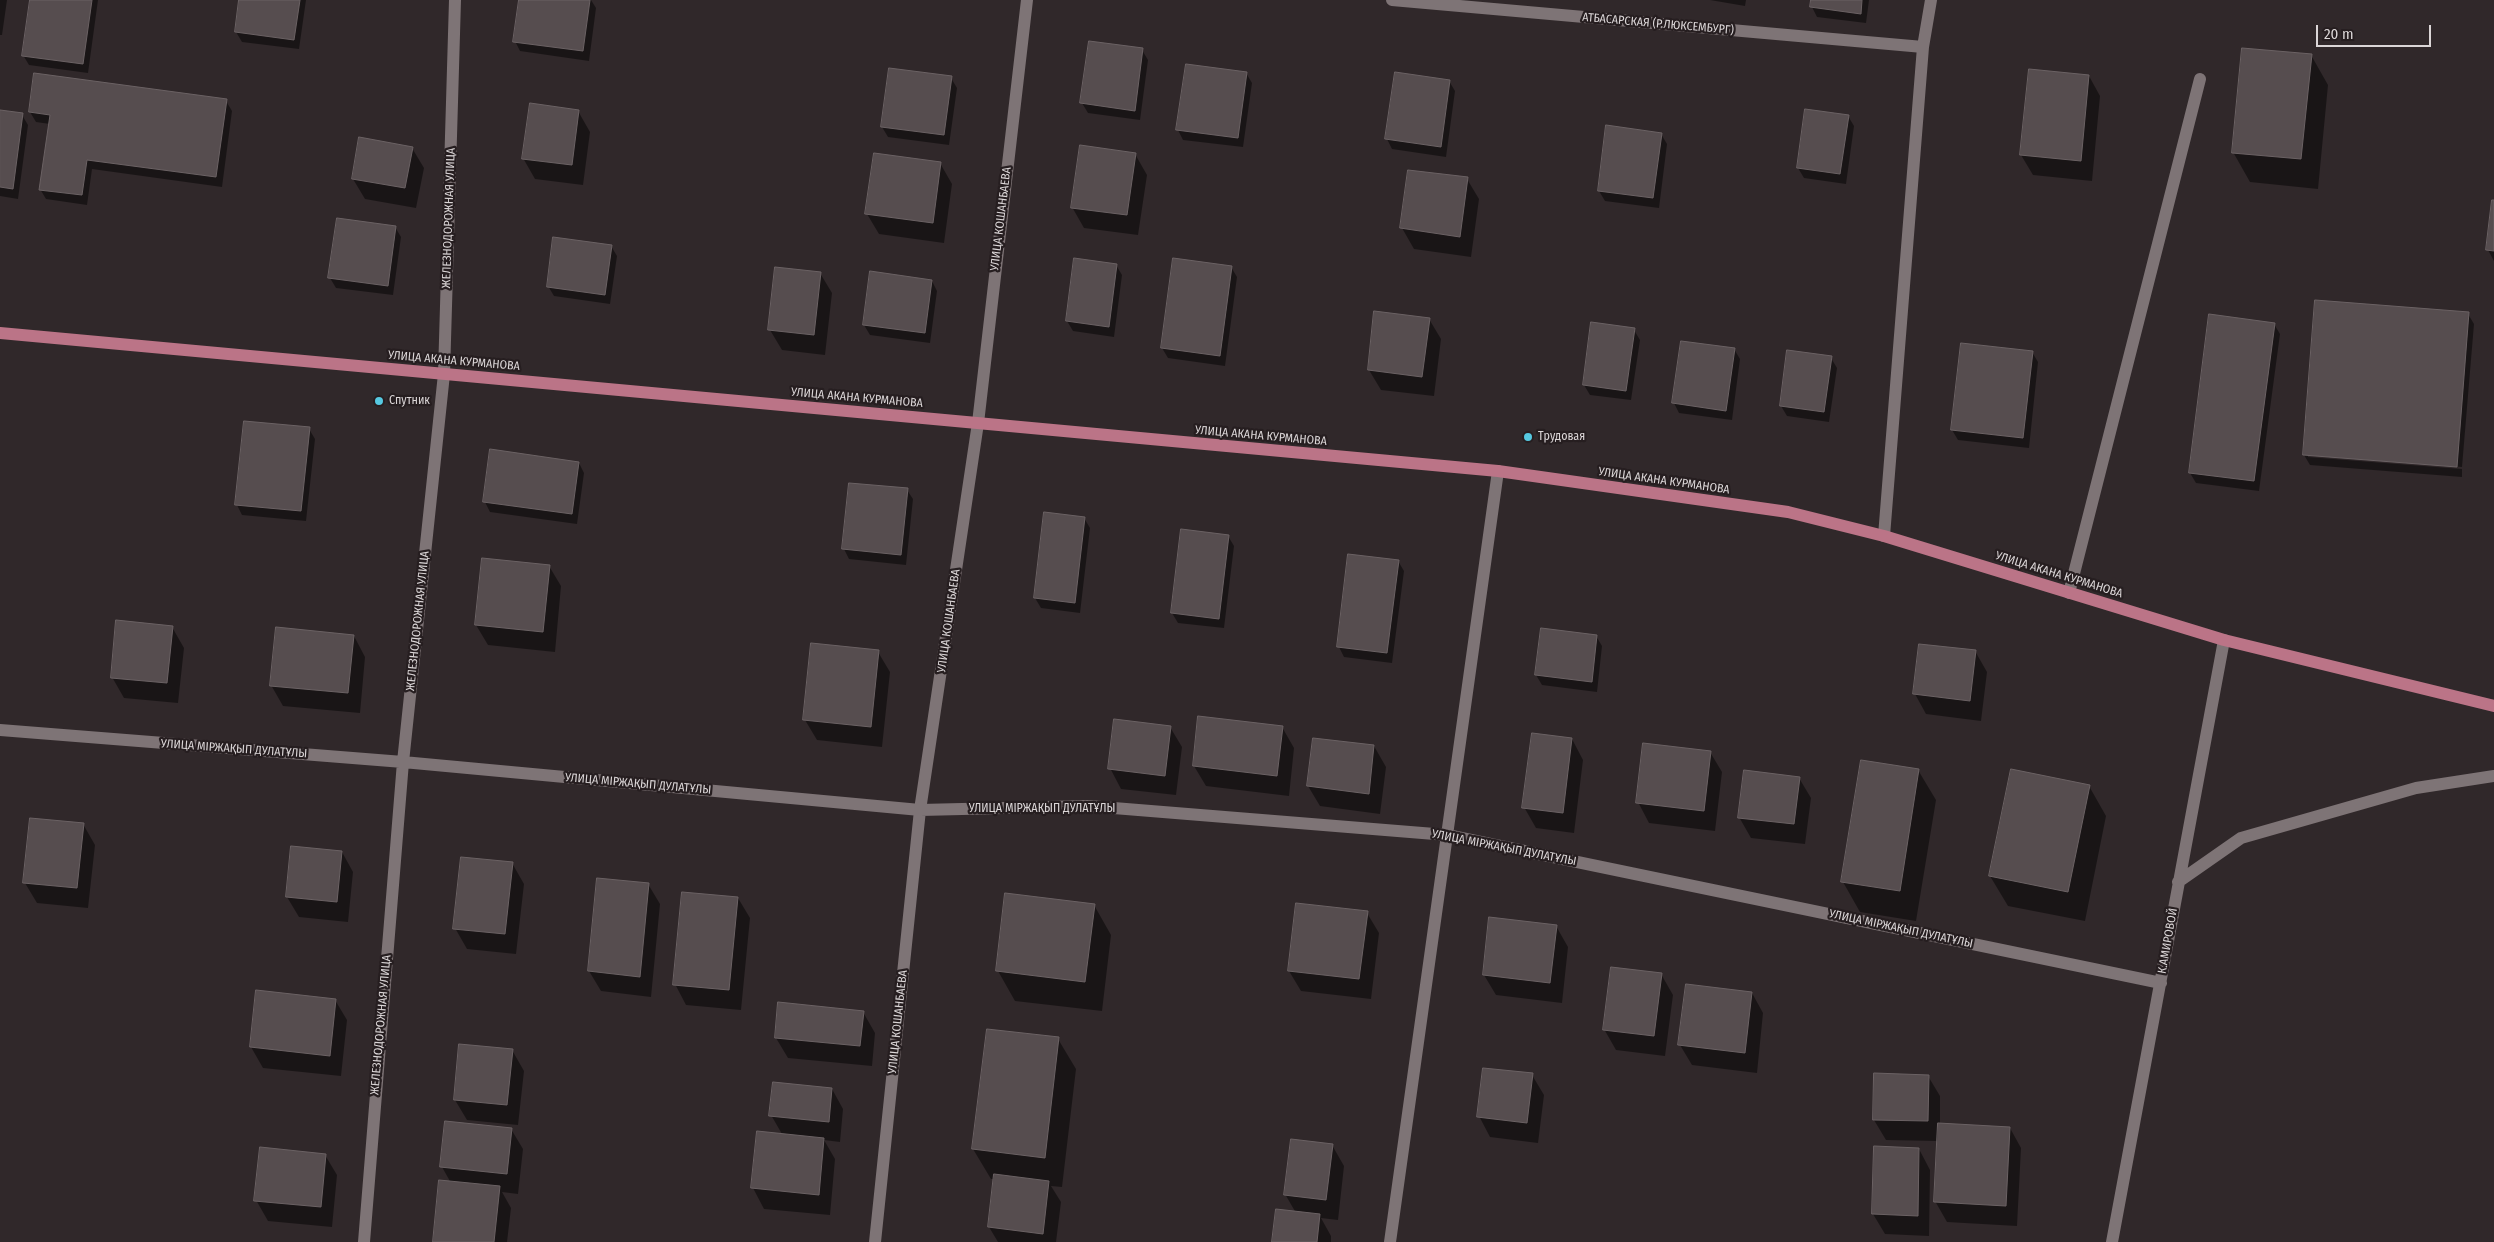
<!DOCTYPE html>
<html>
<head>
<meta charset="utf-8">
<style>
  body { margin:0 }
  #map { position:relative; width:2494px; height:1242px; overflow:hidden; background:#30282a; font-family:"Fira Sans Condensed",sans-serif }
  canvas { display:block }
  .scale { position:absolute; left:2316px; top:25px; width:115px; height:22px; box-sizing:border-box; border:2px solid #dbd6d7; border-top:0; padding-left:6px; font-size:15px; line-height:18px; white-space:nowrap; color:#dbd6d7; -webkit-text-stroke:4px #261e20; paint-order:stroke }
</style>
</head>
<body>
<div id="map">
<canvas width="2494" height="1242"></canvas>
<div class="scale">20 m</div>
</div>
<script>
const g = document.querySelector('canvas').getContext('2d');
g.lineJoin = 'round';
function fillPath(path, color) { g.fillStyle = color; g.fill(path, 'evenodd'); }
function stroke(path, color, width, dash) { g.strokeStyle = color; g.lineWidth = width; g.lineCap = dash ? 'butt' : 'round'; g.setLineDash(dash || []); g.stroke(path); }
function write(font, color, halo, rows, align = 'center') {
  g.font = font + ' "Fira Sans Condensed",sans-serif'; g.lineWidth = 4.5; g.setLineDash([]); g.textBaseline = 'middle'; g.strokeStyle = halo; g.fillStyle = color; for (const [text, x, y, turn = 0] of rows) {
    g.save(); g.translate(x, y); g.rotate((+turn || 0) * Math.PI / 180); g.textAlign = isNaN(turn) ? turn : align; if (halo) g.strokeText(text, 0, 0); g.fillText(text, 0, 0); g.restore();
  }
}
const shadow = new Path2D(`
  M0,0H7L2,35H0Z
  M31,0H98L88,73L29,65L23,55Z
  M240,0H306L299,49L242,42L236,32Z
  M520,0H591L596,8L589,61L520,51L515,41Z
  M1710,0H1746L1745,6Z
  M1813,0H1869L1866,23L1817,17L1812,7Z
  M1142,50L1148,60L1140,120L1088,113L1082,103Z
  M2311,55L2328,85L2318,189L2250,182L2233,152Z
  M1246,73L1252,83L1243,147L1183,140L1178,130Z
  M1396,74L1449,81L1455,91L1446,157L1392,149L1387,139Z
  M2089,76L2100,96L2092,181L2033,175L2021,155Z
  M951,78L957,88L949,145L888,137L882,127Z
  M226,101L232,111L222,187L92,169L87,205L46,199L40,189L50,124L36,122L30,112Z
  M578,111L590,132L583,185L535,179L523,158Z
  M0,112L22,115L28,125L18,199L0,196Z
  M1848,116L1854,126L1846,184L1804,178L1798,168Z
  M1661,134L1667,144L1659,208L1605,201L1599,191Z
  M412,148L424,168L416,208L365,199L353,179Z
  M1135,154L1147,175L1138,235L1084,228L1072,207Z
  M940,163L952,184L944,243L879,234L867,214Z
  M1467,179L1479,199L1471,257L1414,249L1402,228Z
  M2494,201V261L2488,250Z
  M395,227L401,237L393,295L336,288L330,278Z
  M611,246L617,256L610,304L554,296L548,286Z
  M1116,265L1122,275L1114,337L1073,331L1067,321Z
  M1231,267L1237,277L1225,366L1168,358L1162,348Z
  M820,273L832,293L825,355L782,350L770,330Z
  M932,281L937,291L930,343L870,335L864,325Z
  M2468,314L2474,324L2462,467L2308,454V457L2462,469V477L2310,465L2304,455Z
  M1429,319L1441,339L1434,396L1381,390L1369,370Z
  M2274,324L2280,334L2259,491L2196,483L2190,473Z
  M1634,330L1640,340L1631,400L1590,395L1584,385Z
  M1962,345L2032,352L2038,362L2029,448L1958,440L1952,430Z
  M1734,349L1740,359L1732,420L1679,413L1674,403Z
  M1831,358L1837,368L1829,422L1787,416L1781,406Z
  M309,429L315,439L306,521L242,515L237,505Z
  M579,463L584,473L577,524L490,512L485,502Z
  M907,490L913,499L906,565L849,559L844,549Z
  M1045,514L1084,518L1090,528L1080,613L1041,608L1035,598Z
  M1228,536L1234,546L1224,628L1178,623L1172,613Z
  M1398,561L1404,571L1392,663L1344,657L1339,647Z
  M549,566L561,586L555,652L488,645L476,625Z
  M172,627L184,648L178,703L124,698L112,677Z
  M1542,629L1596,636L1602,646L1597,692L1542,685L1536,675Z
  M354,636L365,657L360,713L283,706L271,685Z
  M1975,651L1987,672L1981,721L1926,714L1915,694Z
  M878,652L890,672L882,747L817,740L805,720Z
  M1170,727L1182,747L1176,795L1121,789L1110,768Z
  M1282,727L1294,748L1289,796L1206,786L1194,766Z
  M1572,739L1583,760L1574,833L1536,828L1524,807Z
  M1374,746L1386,767L1380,814L1320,806L1308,786Z
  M1710,752L1722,772L1715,831L1649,823L1638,802Z
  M1918,770L1936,800L1916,921L1860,912L1843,882Z
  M1799,778L1811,798L1805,844L1751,838L1739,817Z
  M2089,786L2106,816L2085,921L2008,906L1990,876Z
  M83,824L95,845L88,908L37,903L25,883Z
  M342,852L353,872L348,922L299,917L287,897Z
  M512,863L524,884L516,954L467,949L455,928Z
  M648,884L660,904L651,997L601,991L589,971Z
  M1007,894L1094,905L1111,935L1102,1011L1015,1001L998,971Z
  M738,898L750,918L741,1010L686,1005L675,984Z
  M1367,913L1379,933L1371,999L1301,991L1289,971Z
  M1556,926L1568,947L1562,1003L1496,995L1484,975Z
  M1661,974L1673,995L1665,1056L1616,1050L1604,1029Z
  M1752,993L1763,1013L1757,1073L1692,1065L1680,1045Z
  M335,1000L347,1020L341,1076L263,1068L251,1047Z
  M863,1012L875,1033L872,1066L788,1058L776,1038Z
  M1058,1039L1076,1069L1062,1187L1051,1186L1061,1202L1056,1242H998L989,1227L995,1179H991L973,1149Z
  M512,1050L524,1071L518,1125L467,1120L455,1100Z
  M1532,1075L1544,1095L1538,1143L1490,1137L1479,1116Z
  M1928,1076L1940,1096V1124L2010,1128L2021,1148L2017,1226L1947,1222L1935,1201L1938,1141L1886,1140L1874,1120Z
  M832,1089L843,1109L840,1142L824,1140L835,1159L830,1215L764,1209L753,1188L782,1134L771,1115Z
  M511,1129L523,1149L518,1194L502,1192L511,1208L507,1242H434L451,1183L442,1167Z
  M1332,1145L1344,1166L1338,1220L1321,1218L1331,1236V1242H1274L1296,1213L1285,1194Z
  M1919,1149L1930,1170L1929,1236L1885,1234L1873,1214Z
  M325,1155L337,1175L332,1227L268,1221L256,1200Z`);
const building = new Path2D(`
  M30,0H92L83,64L22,56Z
  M239,0H300L294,40L235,32Z
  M519,0H590L583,51L513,42Z
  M1811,0H1862L1861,14L1810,7Z
  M1089,41L1143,48L1135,111L1080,103Z
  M2242,48L2312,54L2301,159L2232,153Z
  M1186,64L1247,72L1238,138L1176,130Z
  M889,68L952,76L944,135L881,127Z
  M2029,69L2089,75L2081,161L2020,155Z
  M1395,72L1450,80L1441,147L1385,139Z
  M34,73L227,99L216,177L87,160L82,195L39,190L50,115L29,112Z
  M530,103L579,110L572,165L522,159Z
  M1805,109L1849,115L1840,174L1797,168Z
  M0,110L23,113L13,189L0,187Z
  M1606,125L1662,133L1653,198L1598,191Z
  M359,137L413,147L405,188L352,179Z
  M1080,145L1136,153L1127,215L1071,208Z
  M874,153L941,162L933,223L865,214Z
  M1408,170L1468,177L1460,237L1400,228Z
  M2492,200H2494V251L2486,250Z
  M337,218L396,226L388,286L328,278Z
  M553,237L612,245L605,295L547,287Z
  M1074,258L1117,264L1109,327L1066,321Z
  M1173,258L1232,266L1220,356L1161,348Z
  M775,267L821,272L814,335L768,330Z
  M870,271L932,280L925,333L863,325Z
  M2315,300L2469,312L2457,467L2303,455Z
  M1374,311L1430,318L1422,377L1368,370Z
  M2209,314L2275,323L2254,481L2189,473Z
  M1591,322L1635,328L1626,391L1583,385Z
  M1681,341L1735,348L1726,411L1672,403Z
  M1961,343L2033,351L2023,438L1951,430Z
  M1787,350L1832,356L1824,412L1780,406Z
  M244,421L310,427L301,511L235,505Z
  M490,449L579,462L572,514L483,502Z
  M849,483L908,488L901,555L842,549Z
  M1044,512L1085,517L1075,603L1034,598Z
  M1181,529L1229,535L1219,619L1171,613Z
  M1348,554L1399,560L1387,653L1337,647Z
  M482,558L550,565L543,632L475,625Z
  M116,620L173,626L167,683L111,678Z
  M276,627L354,635L348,693L270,686Z
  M1541,628L1597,635L1592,682L1535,675Z
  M811,643L879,650L871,727L803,720Z
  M1919,644L1976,650L1970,701L1913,694Z
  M1198,716L1283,726L1277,776L1193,766Z
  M1114,719L1171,726L1165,776L1108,769Z
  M1532,733L1572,738L1563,813L1522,808Z
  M1313,738L1374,745L1369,794L1307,786Z
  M1643,743L1711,751L1704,811L1636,803Z
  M1861,760L1919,769L1900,891L1841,882Z
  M2011,769L2090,785L2068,892L1989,876Z
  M1744,770L1800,777L1794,824L1738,818Z
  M30,818L84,823L77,888L23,883Z
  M291,846L342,851L337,902L286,897Z
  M461,857L513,862L505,934L453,929Z
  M597,878L649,883L640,977L588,971Z
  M682,892L738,897L729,990L673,985Z
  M1005,893L1095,904L1085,982L996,971Z
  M1296,903L1368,911L1359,979L1288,971Z
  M1489,917L1557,925L1550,983L1483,975Z
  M1611,967L1662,973L1654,1036L1603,1030Z
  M1686,984L1752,992L1745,1053L1678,1045Z
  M256,990L336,999L330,1056L250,1047Z
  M778,1002L864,1011L860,1046L775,1038Z
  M987,1029L1059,1037L1045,1158L972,1149Z
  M459,1044L513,1049L507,1105L454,1100Z
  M1483,1068L1533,1073L1527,1123L1477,1117Z
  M1874,1073L1929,1075L1928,1121L1873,1120Z
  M773,1082L832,1088L829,1122L769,1116Z
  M445,1121L512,1128L507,1174L440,1167Z
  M1938,1123L2010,1127L2006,1206L1934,1202Z
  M757,1131L824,1138L819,1195L751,1188Z
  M1291,1139L1333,1144L1326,1200L1284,1195Z
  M1874,1146L1919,1148L1918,1216L1872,1214Z
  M260,1147L326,1154L321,1207L254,1201Z
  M994,1174L1049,1181L1043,1234L988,1227Z
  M439,1180L500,1186L494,1242H433Z
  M1276,1209L1320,1214L1317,1242H1272Z`);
const minor = new Path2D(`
  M1392,0L1923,47
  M1884,536L1923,47L1931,0
  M2069,593L2200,79
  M0,730L403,762L920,810L1089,806L1447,835L2161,983
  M2178,882L2241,838L2416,788L2494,776
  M364,1242L403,762L444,374L455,0
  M875,1242L920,810L978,423L1027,0
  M1390,1242L1498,471
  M2112,1242L2224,640`);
const major = new Path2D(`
  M0,333L1498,471L1788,512L1884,536L2224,640L2494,706`);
const markers = [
  [379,401,5,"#56c9e1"],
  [1528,437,5,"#56c9e1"]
];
const streetNames = [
  ["АТБАСАРСКАЯ (Р.ЛЮКСЕМБУРГ)",1658,24,5],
  ["ЖЕЛЕЗНОДОРОЖНАЯ УЛИЦА",449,218,-88],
  ["УЛИЦА КОШАНБАЕВА",1001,219,-83],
  ["УЛИЦА АКАНА КУРМАНОВА",454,361,5],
  ["УЛИЦА АКАНА КУРМАНОВА",857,398,5],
  ["УЛИЦА АКАНА КУРМАНОВА",1261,436,5],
  ["УЛИЦА АКАНА КУРМАНОВА",1664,481,8],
  ["УЛИЦА АКАНА КУРМАНОВА",2059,575,17],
  ["ЖЕЛЕЗНОДОРОЖНАЯ УЛИЦА",418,621,-84],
  ["УЛИЦА КОШАНБАЕВА",949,621,-82],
  ["УЛИЦА МІРЖАҚЫП ДУЛАТҰЛЫ",234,749,4],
  ["УЛИЦА МІРЖАҚЫП ДУЛАТҰЛЫ",638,784,5],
  ["УЛИЦА МІРЖАҚЫП ДУЛАТҰЛЫ",1042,809],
  ["УЛИЦА МІРЖАҚЫП ДУЛАТҰЛЫ",1504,848,11],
  ["УЛИЦА МІРЖАҚЫП ДУЛАТҰЛЫ",1901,929,12],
  ["К.АМИРОВОЙ",2168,941,-80],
  ["УЛИЦА КОШАНБАЕВА",898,1022,-84],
  ["ЖЕЛЕЗНОДОРОЖНАЯ УЛИЦА",381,1025,-85]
];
const poiNames = [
  ["Спутник",389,401],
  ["Трудовая",1538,437]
];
fillPath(shadow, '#0007');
fillPath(building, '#564d4f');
stroke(building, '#6b6264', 1);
stroke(minor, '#7e7476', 12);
stroke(major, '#bb7487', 12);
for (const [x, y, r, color] of markers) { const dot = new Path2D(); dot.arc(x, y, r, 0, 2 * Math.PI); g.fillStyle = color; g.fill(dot); stroke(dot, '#261e20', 2); }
write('12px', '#dbd6d7', '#261e20', streetNames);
write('12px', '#dbd6d7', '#261e20', poiNames, 'left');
</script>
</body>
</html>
